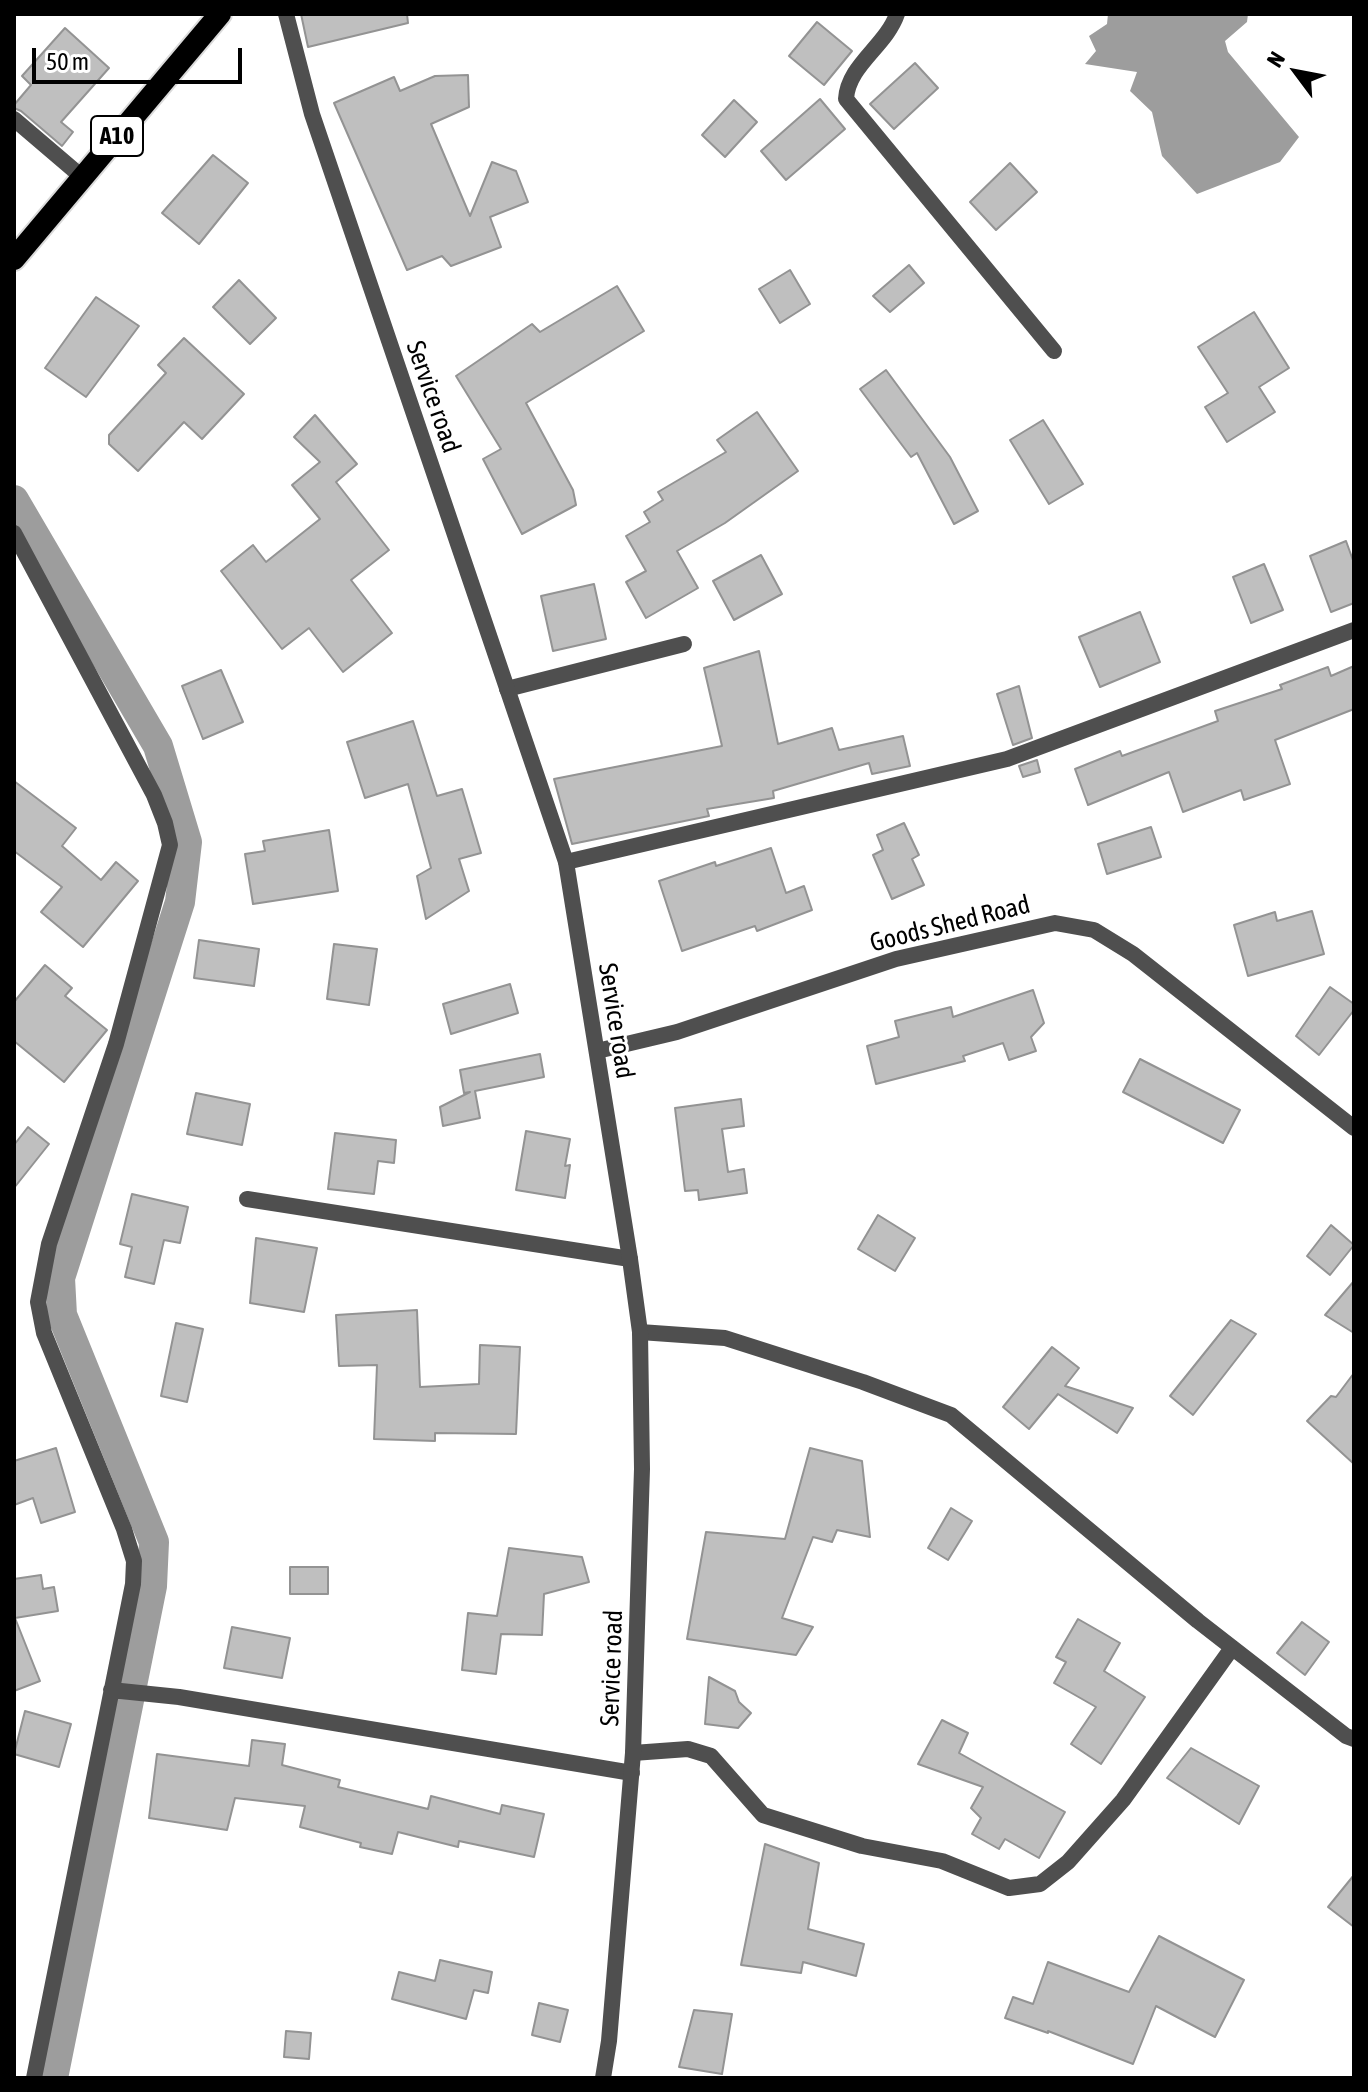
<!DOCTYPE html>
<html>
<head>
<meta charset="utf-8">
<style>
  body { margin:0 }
  #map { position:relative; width:1368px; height:2092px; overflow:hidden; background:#fff; font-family:"Asap Condensed",sans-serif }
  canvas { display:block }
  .frame { position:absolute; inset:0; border:16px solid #000; pointer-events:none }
  .north { position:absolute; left:1256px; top:32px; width:80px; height:80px; -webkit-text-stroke:6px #fff; paint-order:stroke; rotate:302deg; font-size:22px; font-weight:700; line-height:32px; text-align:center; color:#000 }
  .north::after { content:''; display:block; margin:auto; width:28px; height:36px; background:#000; clip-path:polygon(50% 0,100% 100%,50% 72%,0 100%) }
  .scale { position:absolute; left:32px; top:48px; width:210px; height:36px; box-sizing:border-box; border:4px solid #000; border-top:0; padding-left:10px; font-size:24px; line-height:28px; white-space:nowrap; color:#000; -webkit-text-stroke:6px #fff; paint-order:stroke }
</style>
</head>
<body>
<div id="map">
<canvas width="1368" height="2092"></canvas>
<div class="frame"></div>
<div class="north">N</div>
<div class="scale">50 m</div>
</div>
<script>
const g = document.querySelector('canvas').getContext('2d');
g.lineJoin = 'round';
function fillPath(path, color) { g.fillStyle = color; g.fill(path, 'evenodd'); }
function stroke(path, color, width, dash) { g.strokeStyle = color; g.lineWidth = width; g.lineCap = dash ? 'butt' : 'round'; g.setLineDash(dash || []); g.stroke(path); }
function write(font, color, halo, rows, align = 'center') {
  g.font = font + ' "Asap Condensed",sans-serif'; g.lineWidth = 6; g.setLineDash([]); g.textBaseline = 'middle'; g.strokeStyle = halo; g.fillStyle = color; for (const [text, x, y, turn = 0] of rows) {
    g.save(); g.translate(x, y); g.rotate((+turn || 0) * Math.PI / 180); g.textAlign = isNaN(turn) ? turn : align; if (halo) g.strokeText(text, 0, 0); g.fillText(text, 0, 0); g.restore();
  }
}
const water = new Path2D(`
  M1108,14H1248L1247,22L1225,41L1228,52L1299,137L1280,162L1197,194L1162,156L1152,112L1130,91L1137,72L1085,64L1096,51L1089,36L1107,24Z`);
const canal = new Path2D(`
  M14,500L158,746L187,842L180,902L60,1278L62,1315L154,1542L152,1586L53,2078`);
const building = new Path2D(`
  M301,14H407L408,23L308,47Z
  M817,22L852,51L824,85L789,56Z
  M65,28L109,68L61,122L73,132L62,146L21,111L14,108V105L31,85L22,76Z
  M915,63L938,88L894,129L870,104Z
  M468,75L469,107L431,124L470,216L492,162L516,171L528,202L490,217L501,247L451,266L442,256L407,270L334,103L394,77L400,91L435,76Z
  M820,99L845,129L786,180L761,151Z
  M734,100L757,122L725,157L702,135Z
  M213,155L248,183L199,244L162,213Z
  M1010,163L1037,192L996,230L970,202Z
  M909,265L924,283L890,312L873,296Z
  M790,270L810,304L780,323L759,289Z
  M239,280L276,318L250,344L213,307Z
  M617,286L644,331L526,403L573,490L576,505L522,534L483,459L501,449L456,376L532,324L540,332Z
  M96,297L139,326L86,397L45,368Z
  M1254,312L1289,368L1259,387L1275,412L1227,442L1205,407L1228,393L1198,347Z
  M184,338L244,394L202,439L184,422L138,471L109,444V435L166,373L158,365Z
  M886,370L950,457L978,511L954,524L917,453L911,457L860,389Z
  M757,412L798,471L725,523L677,551L698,588L646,618L626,582L646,571L626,536L650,522L644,512L663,500L658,492L726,452L717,440Z
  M315,415L357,464L336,482L389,550L351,580L392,633L343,672L309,628L282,649L221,571L253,545L266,562L320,519L292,485L320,462L294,437Z
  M1043,420L1083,484L1049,504L1010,440Z
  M1346,541L1354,563V603L1331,612L1310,556Z
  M761,555L782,594L734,620L713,581Z
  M1264,564L1283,610L1251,623L1233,577Z
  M594,584L606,639L553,651L541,596Z
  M1140,612L1160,662L1100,687L1079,637Z
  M759,651L778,744L832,728L839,750L903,736L910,766L872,774L869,763L773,791L774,798L707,809L709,816L572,844L554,779L722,746L704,668Z
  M1354,666V709L1275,740L1290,784L1244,800L1241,790L1183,812L1169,772L1088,805L1075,769L1120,751L1122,756L1218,721L1215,711L1282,689L1280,685L1328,667L1331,676Z
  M221,670L243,722L203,739L182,686Z
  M1019,686L1032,738L1013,745L997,694Z
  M413,721L437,796L462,789L481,853L459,859L469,891L426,919L417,876L431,868L408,784L365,798L347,742Z
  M1037,760L1040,772L1023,777L1019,766Z
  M14,781L76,828L62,846L101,880L116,862L138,881L83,947L41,912L62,887L14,851Z
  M904,823L919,855L912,859L924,885L892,899L873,855L883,850L877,835Z
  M1151,827L1161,857L1107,874L1098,844Z
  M329,830L338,891L253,904L245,854L265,851L263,841Z
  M771,848L786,893L804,886L812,910L757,931L755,926L682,951L659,881L715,862L716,866Z
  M1312,911L1324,954L1248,976L1234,925L1275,912L1277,921Z
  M199,940L259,949L254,986L194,978Z
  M334,944L377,949L369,1005L327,999Z
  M45,965L72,988L65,996L107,1030L64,1082L14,1041V1002Z
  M510,984L518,1013L451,1034L443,1004Z
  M1330,987L1354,1004V1010L1319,1055L1296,1036Z
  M1033,990L1044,1023L1031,1037L1036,1051L1009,1060L1003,1043L963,1056L965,1061L876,1084L867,1046L899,1037L895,1021L951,1007L953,1017Z
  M540,1054L544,1077L475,1091L480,1118L443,1126L440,1107L470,1092L464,1093L460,1070Z
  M1140,1059L1240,1110L1223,1143L1123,1092Z
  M196,1093L250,1104L242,1145L187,1134Z
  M741,1099L744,1126L722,1129L728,1172L744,1169L747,1193L699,1200L698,1190L685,1191L675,1108Z
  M28,1127L49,1144L14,1188V1145Z
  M526,1131L570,1139L565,1166L570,1165L565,1198L516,1190Z
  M335,1133L396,1140L394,1163L378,1161L374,1194L328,1189Z
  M132,1194L188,1207L180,1243L164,1240L154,1284L125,1277L132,1247L120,1244Z
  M878,1215L915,1238L895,1271L858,1249Z
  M1331,1225L1354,1245L1330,1275L1307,1256Z
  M256,1238L317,1248L304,1312L250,1303Z
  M1354,1281V1333L1325,1315Z
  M417,1310L420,1387L479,1384L480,1345L520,1347L516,1434L435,1433V1441L374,1439L377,1365L339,1366L336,1315Z
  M1231,1320L1256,1334L1193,1415L1170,1396Z
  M176,1323L203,1329L187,1402L161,1396Z
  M1052,1347L1079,1368L1065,1386L1133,1408L1117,1433L1058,1394L1029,1429L1003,1407Z
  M1354,1373V1464L1307,1421L1331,1396L1336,1397Z
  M56,1448L75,1512L41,1523L33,1498L14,1505V1461Z
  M810,1448L862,1461L870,1537L837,1530L832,1542L813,1537L782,1618L813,1627L796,1655L687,1639L706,1532L785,1539Z
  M951,1508L972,1521L948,1560L928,1548Z
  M509,1548L582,1557L589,1582L544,1594L542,1635L501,1634L496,1674L462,1670L468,1613L497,1616Z
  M290,1567H328V1594H290Z
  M41,1575L43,1589L54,1587L58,1611L15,1618L40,1681L14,1691V1579Z
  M1078,1619L1120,1643L1104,1671L1145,1697L1101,1764L1071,1744L1096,1707L1054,1683L1066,1662L1056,1657Z
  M1302,1622L1329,1642L1305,1675L1277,1653Z
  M232,1627L290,1638L282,1678L224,1668Z
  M709,1677L735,1691L739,1702L751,1713L738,1728L705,1724Z
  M25,1711L71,1724L59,1767L14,1754Z
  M942,1720L968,1733L959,1753L1065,1812L1039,1858L1005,1839L999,1849L972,1834L981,1818L971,1808L983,1787L918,1764Z
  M252,1740L285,1744L282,1765L340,1780L338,1787L428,1809L431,1796L500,1814L502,1805L544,1814L534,1857L459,1841L458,1847L398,1832L392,1854L360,1847L361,1843L300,1827L305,1806L235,1798L227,1830L149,1818L157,1754L249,1766Z
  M1191,1748L1259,1786L1239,1824L1167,1778Z
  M765,1844L819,1863L808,1929L864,1944L856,1976L803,1962L801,1973L741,1965Z
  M1354,1875V1927L1328,1907Z
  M1159,1936L1244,1980L1215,2037L1156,2006L1133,2064L1048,2031V2033L1005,2018L1013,1997L1033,2004L1048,1962L1129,1992Z
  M440,1960L492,1972L488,1993L474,1990L466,2019L392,1999L399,1972L435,1981Z
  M539,2003L568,2010L560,2042L532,2035Z
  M694,2010L732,2014L722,2074L679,2067Z
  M286,2031L311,2033L309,2059L284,2057Z`);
const minor = new Path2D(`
  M897,14C886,46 848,65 846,99L1054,351
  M14,119L82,177
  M14,533L154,795L165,823L170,845L116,1044L49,1244L38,1302L44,1333L124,1529L134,1561L133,1584L34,2078
  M507,689L684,644
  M566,862L1007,759L1354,630
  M247,1199L630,1259
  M640,1332L725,1338L863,1382L951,1415L1198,1621L1346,1736L1354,1739
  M111,1690L179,1697L632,1773
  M633,1753L688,1749L711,1756L763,1815L862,1846L942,1861L1009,1888L1040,1884L1068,1862L1123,1800L1232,1648`);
const tertiary = new Path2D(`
  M286,14L312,114L566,862L630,1259L640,1332L642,1469L633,1753L609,2041L603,2078
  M597,1051L677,1032L896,959L1055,923L1094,930L1133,954L1354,1128`);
const trunk = new Path2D(`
  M14,259L220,14`);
const shields = [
  [117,136,52]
];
const shieldNames = [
  ["A10",117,136]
];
const streetNames = [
  ["Service road",433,397,71],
  ["Goods Shed Road",950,924,-14],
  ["Service road",616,1021,81],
  ["Service road",612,1668,-88]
];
fillPath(water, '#9d9d9d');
stroke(canal, '#9d9d9d', 30);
fillPath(building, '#bfbfbf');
stroke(building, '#939393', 2);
stroke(trunk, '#dbdbdb', 26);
stroke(minor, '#4f4f4f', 16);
stroke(tertiary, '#4f4f4f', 16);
stroke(trunk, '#000', 22);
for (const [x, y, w] of shields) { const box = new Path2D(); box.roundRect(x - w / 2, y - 20, w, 40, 6); g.fillStyle = '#fff'; g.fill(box); stroke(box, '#000', 2); }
write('bold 24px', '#000', null, shieldNames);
write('26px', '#000', '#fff', streetNames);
</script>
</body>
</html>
